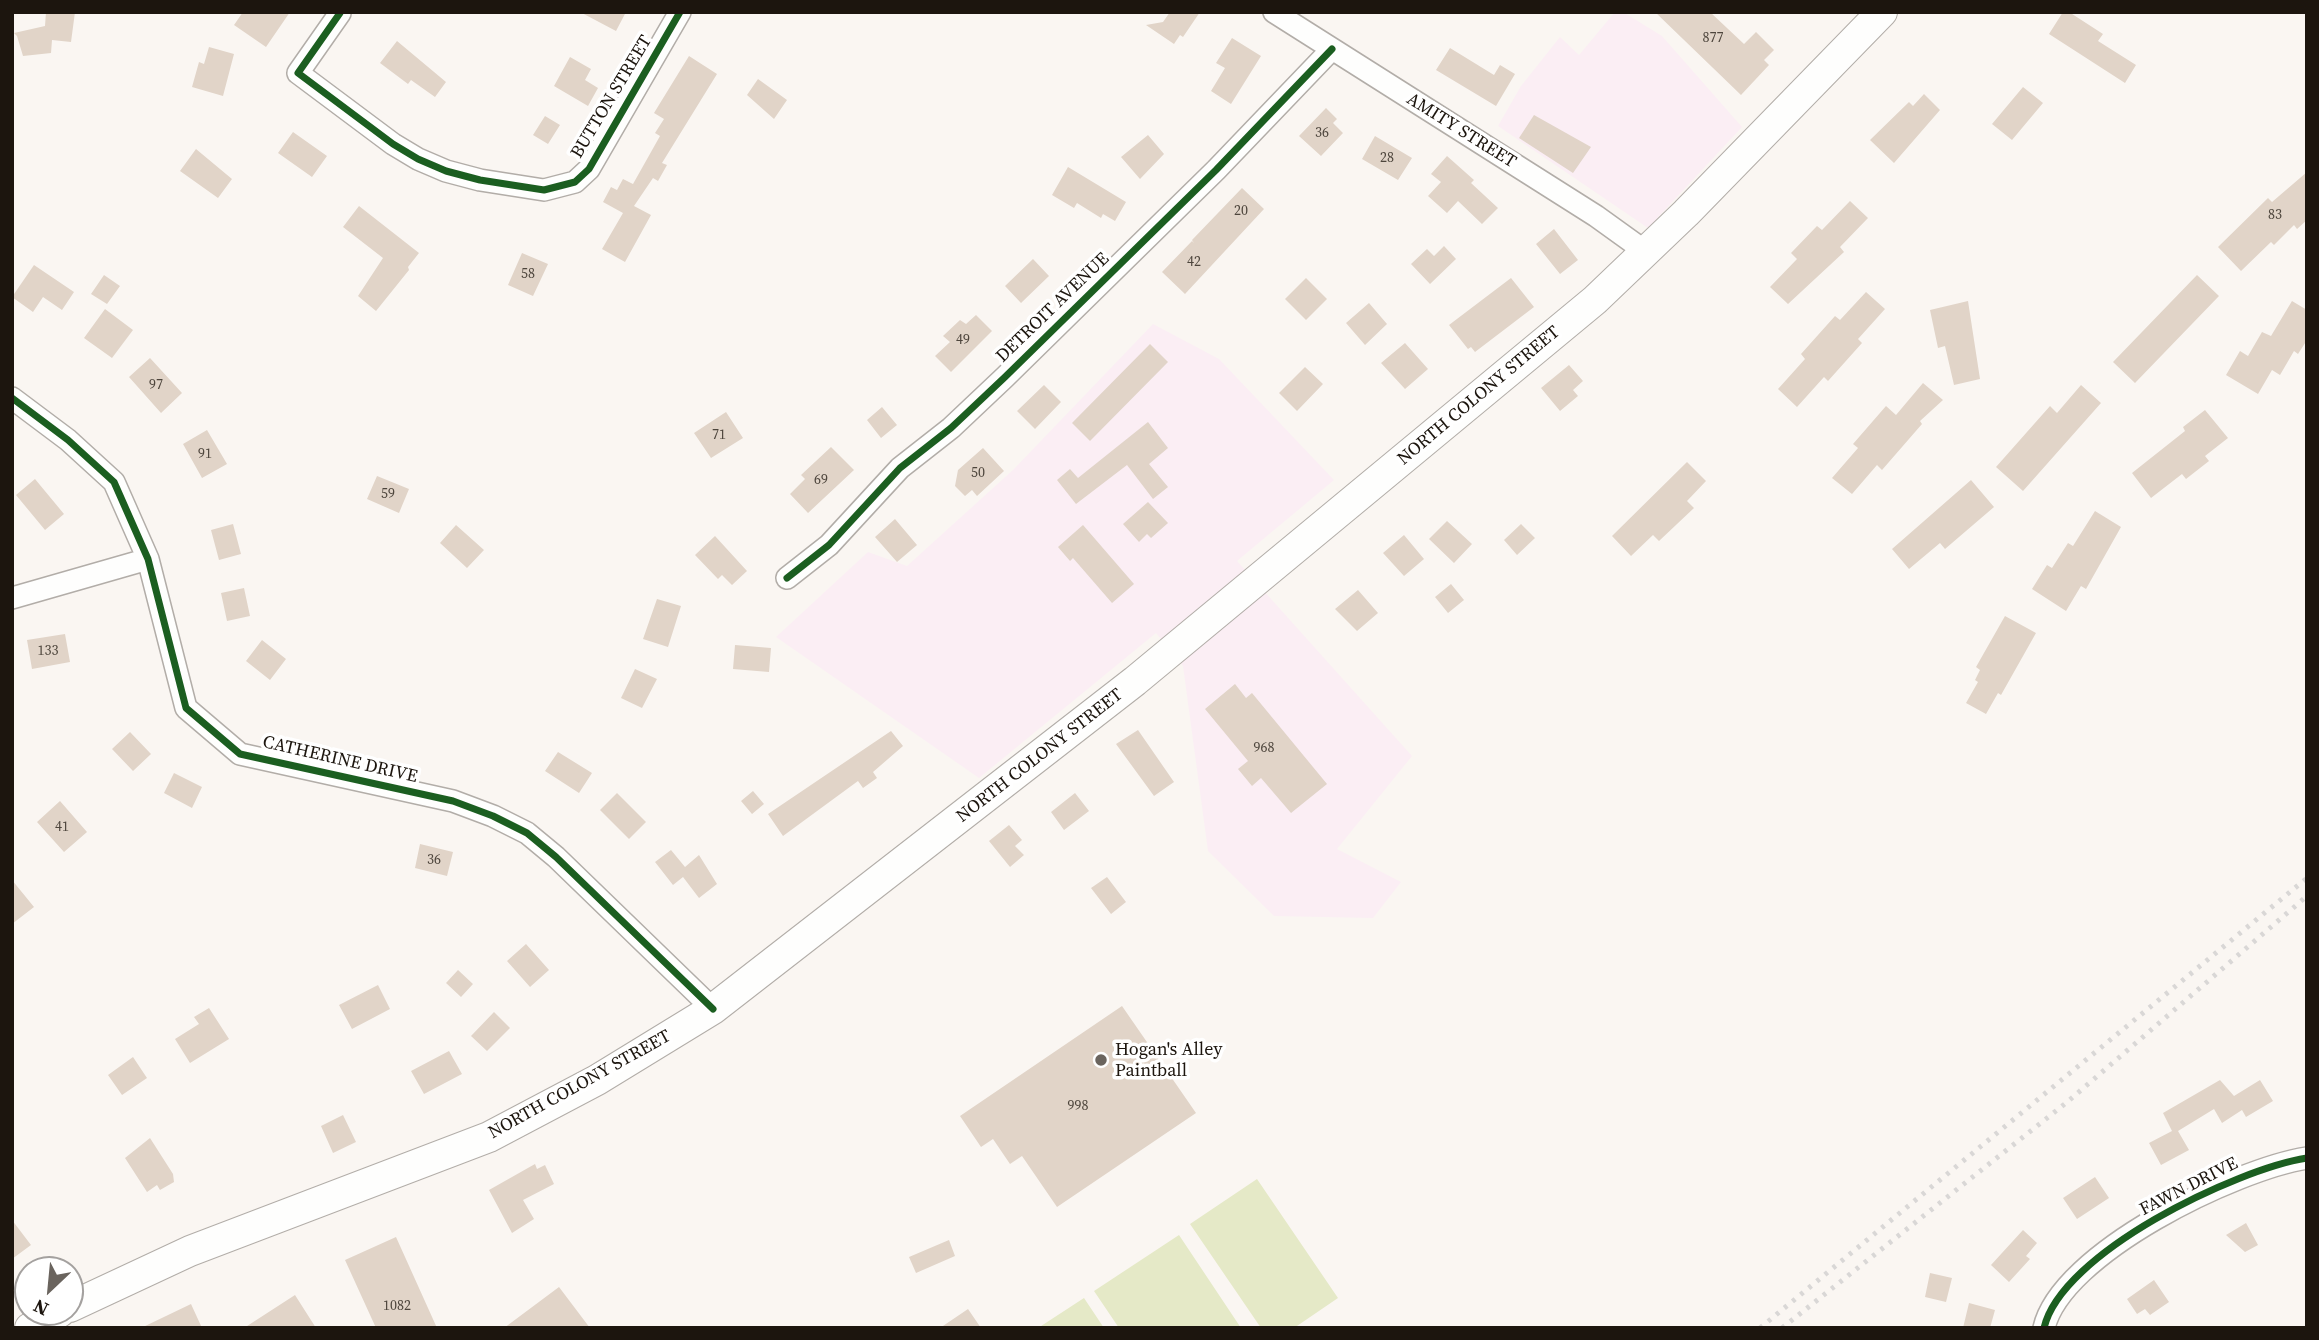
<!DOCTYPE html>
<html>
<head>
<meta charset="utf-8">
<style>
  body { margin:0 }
  #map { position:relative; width:2319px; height:1340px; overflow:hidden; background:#faf6f2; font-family:"Source Serif 4",serif }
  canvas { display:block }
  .frame { position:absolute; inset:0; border:14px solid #1c150e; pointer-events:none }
  .north { position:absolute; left:14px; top:1256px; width:70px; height:70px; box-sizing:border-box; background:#fff; border:2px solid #a4a19f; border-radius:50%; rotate:206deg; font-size:19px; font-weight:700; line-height:28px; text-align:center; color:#1c150e }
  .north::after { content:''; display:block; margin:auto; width:24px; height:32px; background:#6a645e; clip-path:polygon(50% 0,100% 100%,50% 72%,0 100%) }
</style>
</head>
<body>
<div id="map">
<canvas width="2319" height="1340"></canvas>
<div class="frame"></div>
<div class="north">N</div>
</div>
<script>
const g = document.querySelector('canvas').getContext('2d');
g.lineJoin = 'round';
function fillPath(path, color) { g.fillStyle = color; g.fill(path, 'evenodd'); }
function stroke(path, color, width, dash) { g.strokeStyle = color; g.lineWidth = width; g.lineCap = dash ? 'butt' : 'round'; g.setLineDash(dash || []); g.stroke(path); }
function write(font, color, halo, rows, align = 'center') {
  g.font = font + ' "Source Serif 4",serif'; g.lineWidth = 7; g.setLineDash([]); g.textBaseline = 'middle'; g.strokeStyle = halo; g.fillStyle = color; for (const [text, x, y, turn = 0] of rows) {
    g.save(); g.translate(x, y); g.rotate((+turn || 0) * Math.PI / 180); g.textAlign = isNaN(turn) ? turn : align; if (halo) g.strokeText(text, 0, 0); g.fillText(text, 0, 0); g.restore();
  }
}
const industrial = new Path2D(`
  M1615,12H1623L1662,36L1742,127L1648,228L1498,126L1521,86L1560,37L1579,55Z
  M1153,324L1219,359L1334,480L1237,561L1412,756L1337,849L1401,882L1373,918L1274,916L1208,851L1183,666L1156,633L979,778L776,637L868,552L907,566L1013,470Z`);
const green = new Path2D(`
  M1257,1179L1338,1298L1294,1328H1261L1190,1224Z
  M1179,1235L1241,1328H1119L1094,1291Z
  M1084,1298L1104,1328H1038Z`);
const building = new Path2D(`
  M46,12H75L71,42L52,40L51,53L23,56L17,36L14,33L45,26Z
  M243,12H290L266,47L234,25Z
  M580,12H626L616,31Z
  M1170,12H1200L1183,37L1180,35L1174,44L1146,25L1163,22Z
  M1655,12H1710L1744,44L1756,32L1774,50L1764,60L1769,65L1741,95Z
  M2063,12H2069L2103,34L2098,41L2136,65L2125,83L2049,34Z
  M1232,38L1261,56L1231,104L1211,91L1225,68L1216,63Z
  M397,41L446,82L435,97L411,80L408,84L380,63Z
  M209,47L234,54L223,96L192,87L199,62L204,64Z
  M1450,48L1494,75L1500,65L1515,74L1496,106L1436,70Z
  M689,56L717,74L662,163L667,165L658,181L653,178L634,206L651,215L625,262L602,249L623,213L603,202L611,187L617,190L623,179L633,184L660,136L655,133L664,119L654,113Z
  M570,57L591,69L585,80L598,88L588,106L554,86Z
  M758,79L787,100L774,119L747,95Z
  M2023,87L2043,103L2012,140L1992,124Z
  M1924,94L1940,110L1894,163L1870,140L1909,102L1913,106Z
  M1326,108L1337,119L1333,123L1343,133L1321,156L1299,136Z
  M1534,115L1591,147L1573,173L1519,138Z
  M545,116L560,125L548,144L533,135Z
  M293,132L327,156L312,177L278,153Z
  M1148,135L1164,154L1140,179L1121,157Z
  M1375,136L1412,158L1398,180L1362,159Z
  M196,149L232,179L218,198L180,171Z
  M1447,156L1474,180L1471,183L1498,208L1482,224L1458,201L1447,213L1428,196L1441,182L1431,174Z
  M1068,167L1126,202L1115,221L1103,214L1101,218L1077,203L1074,208L1052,195Z
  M2307,172V220L2297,229L2294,225L2274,245L2271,242L2241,271L2218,247L2268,198L2272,202Z
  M1242,188L1264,209L1185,294L1162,272L1192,241L1194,243L1192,240Z
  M1850,201L1868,218L1840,247L1844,252L1788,304L1770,287L1797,259L1791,253L1817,226L1822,230Z
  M359,206L419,253L408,267L409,270L376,311L358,296L383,258L343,227Z
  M1554,229L1578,260L1560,274L1536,244Z
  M1444,246L1456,259L1430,284L1411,264L1427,249L1434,256Z
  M522,253L548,264L533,296L508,285Z
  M1033,259L1049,276L1021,303L1005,286Z
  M34,265L74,292L62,310L43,297L33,312L12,297Z
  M104,275L120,286L107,304L91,294Z
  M2197,275L2219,296L2135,383L2113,362Z
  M1306,278L1327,299L1306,320L1285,299Z
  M1511,278L1534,307L1475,352L1471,347L1468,349L1449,325Z
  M1866,292L1885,309L1858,339L1862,343L1828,381L1824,377L1797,407L1778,389L1805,359L1801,354L1835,316L1840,320Z
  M1968,301L1980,379L1954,385L1945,346L1938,348L1930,310Z
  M2292,301L2307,310V340L2298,354L2294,351L2280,375L2272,370L2258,394L2226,375L2240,351L2248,356L2262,332L2271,336Z
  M1369,303L1387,324L1365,345L1346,323Z
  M105,309L133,330L112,358L84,338Z
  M976,315L992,331L951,372L935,356L950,342L943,336L960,320L966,324Z
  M1405,343L1428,369L1405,389L1381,363Z
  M1150,344L1168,362L1090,441L1072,423Z
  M150,358L182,393L161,413L129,377Z
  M1569,365L1583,381L1573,390L1578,396L1560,411L1541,388Z
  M1305,367L1323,384L1297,411L1279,393Z
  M1923,383L1943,400L1920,421L1922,424L1882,470L1877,465L1852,494L1832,478L1858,448L1853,444L1886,406L1896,415Z
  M1044,385L1061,402L1035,429L1017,411Z
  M2081,385L2101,403L2023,491L1996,467L2050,406L2057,413Z
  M882,407L897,425L881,438L867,420Z
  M2205,410L2228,438L2205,456L2209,461L2186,479L2182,474L2151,498L2132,473L2185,431L2183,427Z
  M726,412L743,438L711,458L694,433Z
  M1148,422L1168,448L1149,464L1168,487L1153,499L1127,465L1076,504L1057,480L1070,469L1078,478Z
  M207,430L227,464L202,478L183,444Z
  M831,447L854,470L808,513L790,494L805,479L801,475Z
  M983,448L1004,471L977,496L972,490L965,496L955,486L958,470Z
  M1687,462L1706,481L1687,501L1694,508L1659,541L1653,535L1631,556L1612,536Z
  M377,476L409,489L399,513L367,499Z
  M35,479L64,514L45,530L16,495Z
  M1971,480L1994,507L1945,549L1940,543L1909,569L1892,549Z
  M1148,502L1168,523L1151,538L1147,534L1139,542L1123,524Z
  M2095,511L2121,527L2086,589L2081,586L2066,611L2032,589L2047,565L2052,568L2068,543L2073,546Z
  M895,519L917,545L897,562L875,537Z
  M1447,521L1472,544L1454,563L1429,539Z
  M233,524L241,554L219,560L211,530Z
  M1521,524L1535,538L1517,555L1504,540Z
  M456,525L484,550L467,568L440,543Z
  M1083,525L1134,584L1112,603L1073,558L1070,561L1058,547Z
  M1404,535L1424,559L1404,576L1383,553Z
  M715,536L747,571L732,585L722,575L718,579L695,555Z
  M1451,584L1464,600L1448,613L1435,597Z
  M244,588L250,616L227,621L221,593Z
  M1358,590L1378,613L1357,631L1335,609Z
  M657,599L681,606L668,647L643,639Z
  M2005,616L2036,633L2001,695L1998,693L1986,714L1966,703L1978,682L1975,680L1980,670L1976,667Z
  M65,634L70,662L32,669L27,640Z
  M262,640L286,659L270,680L246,661Z
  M735,645L771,648L769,672L733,669Z
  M635,669L657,679L642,708L621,698Z
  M1235,684L1246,698L1252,693L1327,784L1291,813L1261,778L1252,786L1238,769L1248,761L1205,709Z
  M1138,730L1174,782L1154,796L1116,744Z
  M891,731L903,746L873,772L877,778L863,788L858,781L783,836L768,814Z
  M130,732L151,754L133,771L112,749Z
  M558,752L592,773L579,793L545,771Z
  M174,773L202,787L192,808L164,793Z
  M753,791L764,804L752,814L741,801Z
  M617,793L646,822L629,839L600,810Z
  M1075,793L1089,811L1064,830L1051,812Z
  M60,801L87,832L64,852L37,822Z
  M1009,825L1022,840L1015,846L1024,855L1010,867L989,841Z
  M420,844L453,852L447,876L415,868Z
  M671,850L685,867L699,855L717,884L699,898L683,877L673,885L655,862Z
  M1107,877L1126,902L1111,914L1091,888Z
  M12,880L34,907L12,924Z
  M526,944L549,970L530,987L507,961Z
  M458,970L473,984L461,997L446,983Z
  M378,985L390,1009L352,1029L339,1005Z
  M1122,1006L1196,1113L1057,1207L1022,1156L1010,1164L993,1139L981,1147L960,1116Z
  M209,1008L229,1039L190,1063L175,1039L199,1024L194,1017Z
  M494,1012L510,1028L487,1051L471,1036Z
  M449,1051L462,1074L424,1094L411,1071Z
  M133,1057L147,1078L122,1095L108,1075Z
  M2220,1080L2234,1096L2260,1080L2273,1101L2246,1117L2242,1110L2222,1123L2214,1109L2178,1131L2189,1150L2161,1165L2149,1143L2172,1131L2163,1113Z
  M343,1115L356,1142L333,1153L321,1126Z
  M150,1138L173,1174L174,1182L160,1190L157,1185L147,1192L125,1158Z
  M535,1164L537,1169L545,1165L554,1184L523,1200L534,1219L512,1233L489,1190Z
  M2095,1177L2109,1198L2077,1219L2063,1198Z
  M12,1220L31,1245L12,1259Z
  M2246,1223L2258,1245L2245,1252L2226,1235Z
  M2023,1230L2037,1243L2026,1256L2030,1259L2009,1282L1991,1265Z
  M396,1237L437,1328H376L345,1260Z
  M949,1240L955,1256L916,1273L909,1257Z
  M1930,1273L1952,1278L1946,1302L1925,1297Z
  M2154,1280L2169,1302L2150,1315L2145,1309L2137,1314L2127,1299Z
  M559,1287L590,1328H504Z
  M295,1295L316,1328H244Z
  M1969,1303L1995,1310L1990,1328H1963Z
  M191,1304L202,1328H141Z
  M968,1309L981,1328H940Z`);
const street = new Path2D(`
  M1274,12L1596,216L1646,252
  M340,13L298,73L393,144L418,159L446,171L480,180L544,190L575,182L589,169L680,12
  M12,398L68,440L114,482L148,559L186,708L240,754L453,801L493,816L527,833L556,857L713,1009
  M787,578L829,545L900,468L951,428L1005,377L1216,170L1332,49
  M12,598L148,559
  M2044,1328C2061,1253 2236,1169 2307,1158`);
const secondary = new Path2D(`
  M70,1307L190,1251L489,1137L597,1080L713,1009L1135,681L1595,300L1686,213L1882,12
  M30,1328L60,1312`);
const rail = new Path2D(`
  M1760,1328L2307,878
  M1782,1328L2066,1103L2307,896`);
const cycleway = new Path2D(`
  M340,13L298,73L393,144L418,159L446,171L480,180L544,190L575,182L589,169L680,12
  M12,398L68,440L114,482L148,559L186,708L240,754L453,801L493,816L527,833L556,857L713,1009
  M787,578L829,545L900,468L951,428L1005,377L1216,170L1332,49
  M2044,1328C2061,1253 2236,1169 2307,1158`);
const markers = [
  [1101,1060,7,"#6a645e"]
];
const numberNames = [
  ["877",1713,38],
  ["36",1322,133],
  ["28",1387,158],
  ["20",1241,211],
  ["83",2275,215],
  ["42",1194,262],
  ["58",528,274],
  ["49",963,340],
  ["97",156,385],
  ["71",719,435],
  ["91",205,454],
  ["50",978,473],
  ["69",821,480],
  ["59",388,494],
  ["133",48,651],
  ["968",1264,748],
  ["41",62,827],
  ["36",434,860],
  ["998",1078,1106],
  ["1082",397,1306]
];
const streetNames = [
  ["BUTTON STREET",612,97,-59],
  ["AMITY STREET",1461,131,32],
  ["DETROIT AVENUE",1053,308,-44],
  ["NORTH COLONY STREET",1479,396,-40],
  ["NORTH COLONY STREET",1040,756,-38],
  ["CATHERINE DRIVE",340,760,13],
  ["NORTH COLONY STREET",580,1085,-29],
  ["FAWN DRIVE",2189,1187,-27]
];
const poiNames = [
  ["Hogan's Alley",1115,1050],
  ["Paintball",1115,1071]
];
fillPath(industrial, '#fbeef4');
fillPath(green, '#e5e9c7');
fillPath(building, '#e1d4c8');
stroke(street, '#b2ada8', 24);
stroke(secondary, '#b2ada8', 32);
stroke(street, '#fefefd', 21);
stroke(secondary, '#fefefd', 30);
stroke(rail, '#d9d7d6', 5, [3.5, 7]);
stroke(cycleway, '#1b5e20', 7);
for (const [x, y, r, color] of markers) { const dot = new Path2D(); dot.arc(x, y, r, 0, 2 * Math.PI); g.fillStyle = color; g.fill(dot); stroke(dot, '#fff', 2.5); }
write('14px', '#4d453c', null, numberNames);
write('18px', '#1c150e', '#fff', streetNames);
write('18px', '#1c150e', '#fff', poiNames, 'left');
</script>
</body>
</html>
